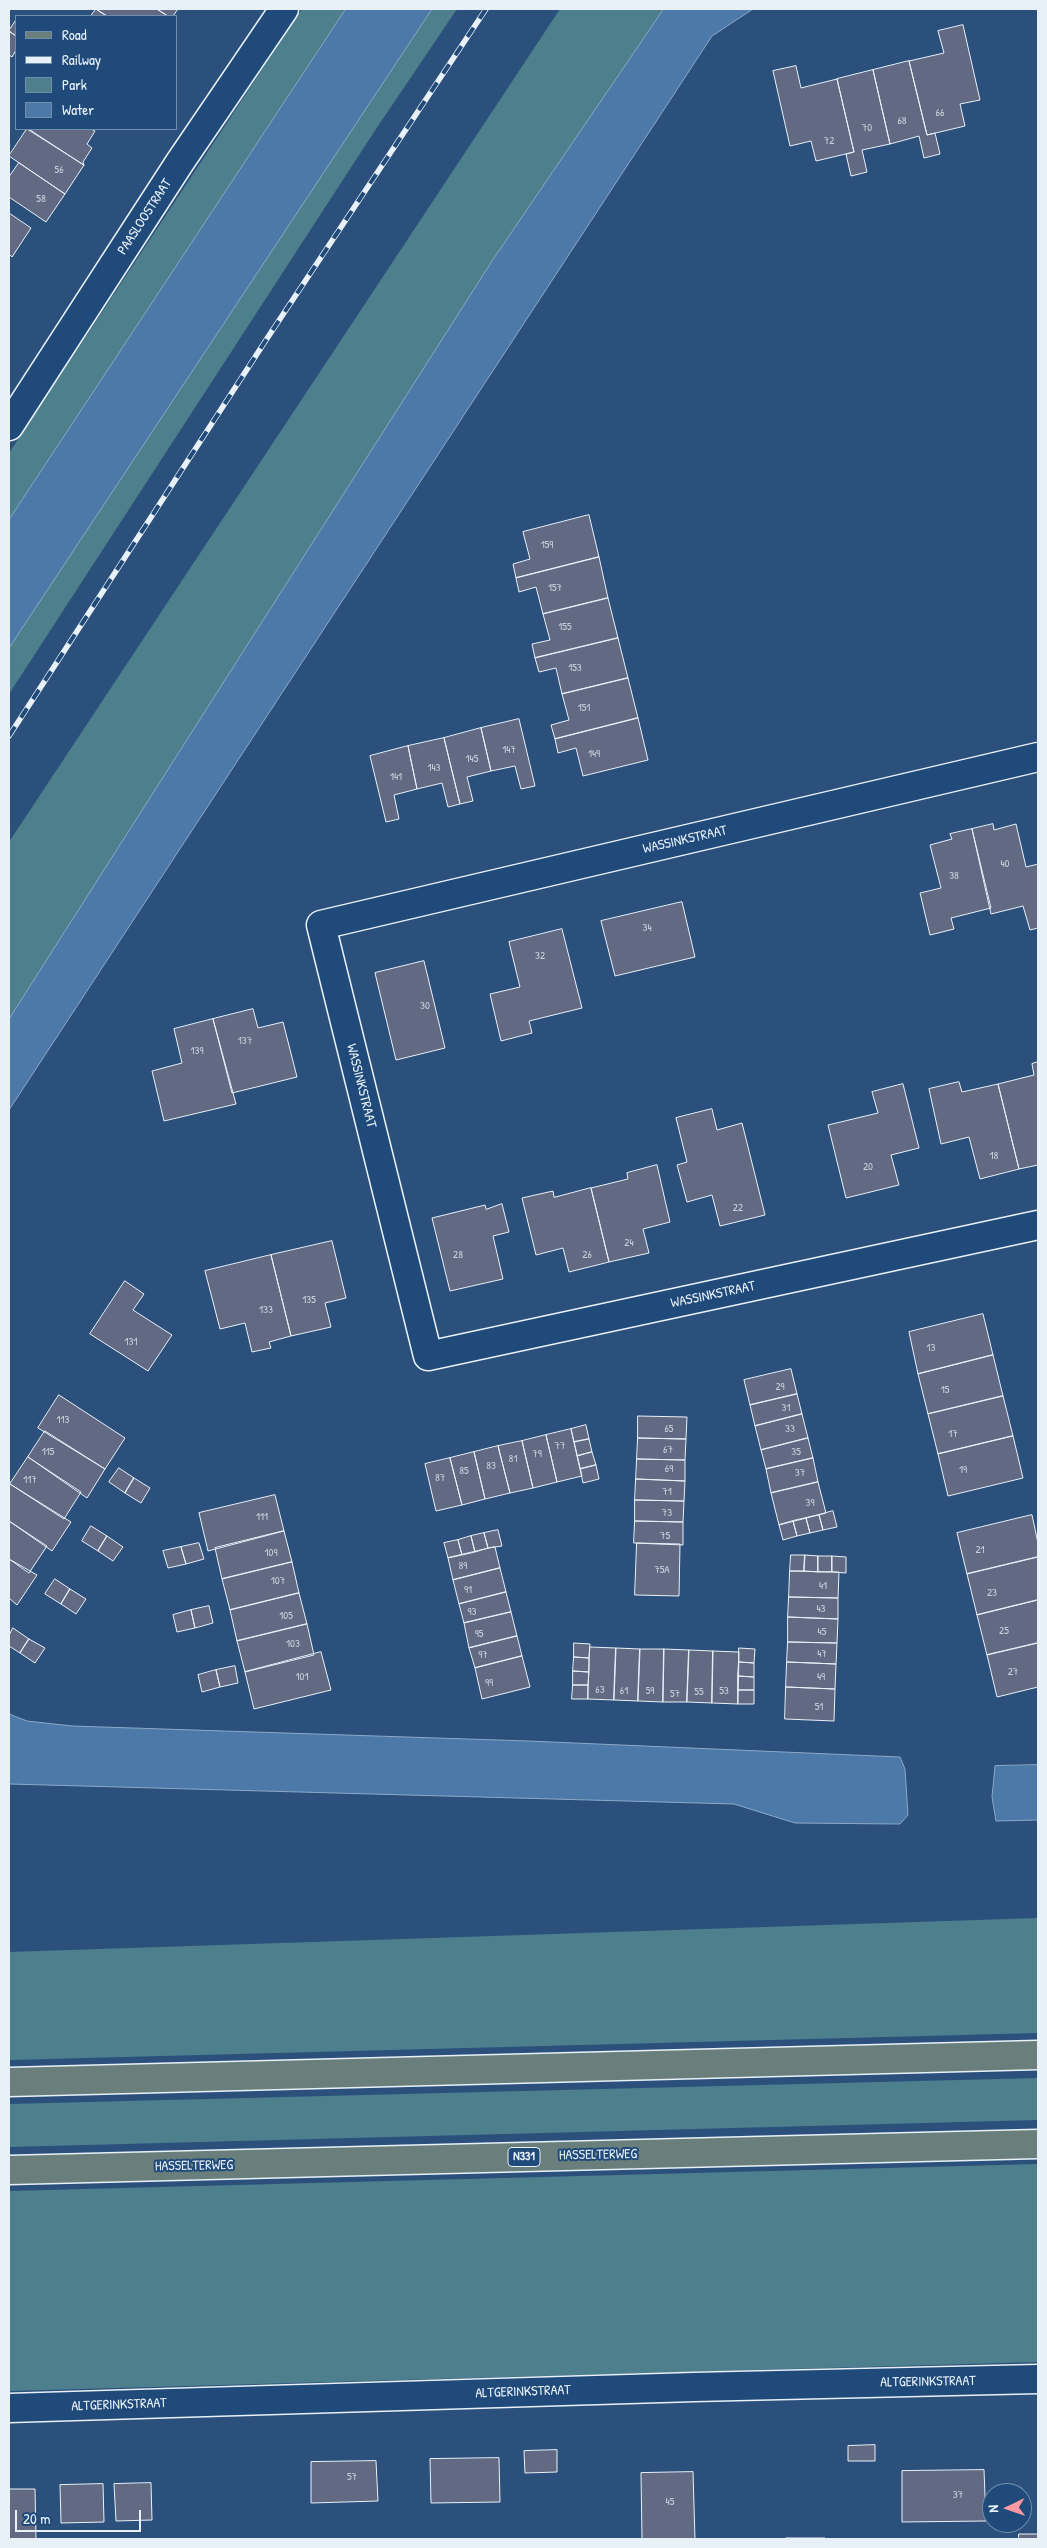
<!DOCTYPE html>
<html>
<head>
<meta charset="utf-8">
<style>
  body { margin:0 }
  #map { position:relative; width:1047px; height:2548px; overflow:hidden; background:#2c507c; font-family:"Patrick Hand",sans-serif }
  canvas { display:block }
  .frame { position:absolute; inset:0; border:10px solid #e8f1f8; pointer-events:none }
  .legend { position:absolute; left:15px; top:15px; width:162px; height:115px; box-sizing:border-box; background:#1f4a7a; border:1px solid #6f8dac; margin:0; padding:6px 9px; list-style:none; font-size:15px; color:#e8f1f8 }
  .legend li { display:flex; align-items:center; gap:10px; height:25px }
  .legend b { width:25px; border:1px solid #6f8dac }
  .north { position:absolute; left:982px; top:2483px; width:50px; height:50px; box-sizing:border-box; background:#1f4a7a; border:1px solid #6f8dac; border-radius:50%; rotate:267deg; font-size:14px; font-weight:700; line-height:20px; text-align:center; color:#e8f1f8 }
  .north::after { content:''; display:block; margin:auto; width:18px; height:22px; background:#ff9aa2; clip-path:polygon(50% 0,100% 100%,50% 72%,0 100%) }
  .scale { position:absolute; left:15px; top:2510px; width:126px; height:22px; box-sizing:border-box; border:2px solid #e8f1f8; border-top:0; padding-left:6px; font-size:15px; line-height:18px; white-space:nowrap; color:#e8f1f8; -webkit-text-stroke:4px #1f4a7a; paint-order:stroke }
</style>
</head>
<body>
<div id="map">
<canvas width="1047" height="2548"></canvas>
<div class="frame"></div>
<ul class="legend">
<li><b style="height:6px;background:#6a7f7c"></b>Road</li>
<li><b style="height:6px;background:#e8f1f8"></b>Railway</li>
<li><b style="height:14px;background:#4d808c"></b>Park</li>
<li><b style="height:14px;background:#4d79a8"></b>Water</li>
</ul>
<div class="north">N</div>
<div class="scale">20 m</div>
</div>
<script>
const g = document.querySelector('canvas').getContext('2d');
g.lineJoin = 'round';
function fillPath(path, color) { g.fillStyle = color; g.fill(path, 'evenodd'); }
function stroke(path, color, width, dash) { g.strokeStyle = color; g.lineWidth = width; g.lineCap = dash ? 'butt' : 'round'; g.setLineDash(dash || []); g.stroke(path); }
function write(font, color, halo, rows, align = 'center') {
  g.font = font + ' "Patrick Hand",sans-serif'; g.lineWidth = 4; g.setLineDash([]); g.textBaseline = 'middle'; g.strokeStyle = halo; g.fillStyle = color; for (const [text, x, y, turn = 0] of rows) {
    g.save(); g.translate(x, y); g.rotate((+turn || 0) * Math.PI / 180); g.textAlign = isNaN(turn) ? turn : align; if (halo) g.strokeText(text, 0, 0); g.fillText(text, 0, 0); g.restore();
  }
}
const green = new Path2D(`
  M302,9H346L9,520V453Z
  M432,9H457L374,132L9,694V648Z
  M560,9H664L492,261L9,1019V842Z
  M1038,1918V2033L9,2060V1952Z
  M1038,2078V2120L9,2147V2104Z
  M1038,2164V2362L9,2391V2191Z`);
const water = new Path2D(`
  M346,9H432L9,648V520Z
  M664,9H753L712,36L9,1110V1019L492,261Z
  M9,1714L27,1721L72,1726L528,1741L900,1757L905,1769L908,1815L900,1824L795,1823L734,1804L9,1784Z
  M1038,1765V1820L996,1821L992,1797L995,1766Z`);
const building = new Path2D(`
  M96,9H157L168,16H107Z
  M96,9L107,16H91Z
  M157,9H178L173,16H168Z
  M16,20V36L9,31Z
  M963,25L980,100L960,104L965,126L927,135L909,61L944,53L938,31Z
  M9,31L16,36V50L12,57L9,55Z
  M909,61L927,135L935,133L940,154L924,158L919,136L890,144L873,70Z
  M796,66L801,88L837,79L854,152L816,161L811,141L790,146L773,71Z
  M873,70L890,144L862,150L867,172L851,176L846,154L854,152L837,79Z
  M27,129L84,165L65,194L9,156Z
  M29,129H91L95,131L87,144L92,148L83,162L84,165Z
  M19,163L65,194L46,222L9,197V177Z
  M9,213L31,228L12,257L9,254Z
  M589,515L599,557L516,578L513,564L530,559L523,532Z
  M599,557L608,598L543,614L536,587L519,592L516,578Z
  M608,598L618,638L535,658L532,644L550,640L543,614Z
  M618,638L628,678L562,694L556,668L539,672L535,658Z
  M628,678L638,718L555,739L551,725L569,720L562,694Z
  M638,718L648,760L583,776L576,748L558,753L555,739Z
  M519,719L535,786L521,789L515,766L491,771L481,728Z
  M481,728L491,771L467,777L473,801L460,804L444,738Z
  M444,738L460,804L448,807L442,783L417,789L408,746Z
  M408,746L417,789L394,795L399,819L386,822L370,756Z
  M993,824L994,830L1016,824L1026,867L1038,864V928L1030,930L1023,906L991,914L972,829Z
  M972,829L991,908L951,918L954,929L930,935L920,893L941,888L930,845L952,839L950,834Z
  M682,902L695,957L615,976L601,921Z
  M562,929L582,1008L529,1021L532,1033L501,1041L490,994L520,987L509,942Z
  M424,961L445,1048L396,1060L375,973Z
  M253,1009L258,1028L283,1022L297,1077L232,1093L213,1019Z
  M213,1019L236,1104L164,1121L152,1071L182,1063L174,1029Z
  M1038,1062V1165L1019,1169L998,1084L1034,1075L1032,1064Z
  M959,1082L962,1092L998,1084L1019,1169L980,1179L969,1137L941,1144L929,1089Z
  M903,1084L919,1148L891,1155L899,1185L846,1198L828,1125L878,1113L872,1092Z
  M712,1109L717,1130L742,1123L765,1215L720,1226L712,1195L687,1202L677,1165L687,1162L676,1118Z
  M657,1165L670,1222L643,1229L649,1253L609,1262L591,1188L628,1179L627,1173Z
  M591,1188L609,1262L569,1272L563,1248L536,1255L522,1198L553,1191L554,1197Z
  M502,1204L509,1232L493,1236L503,1279L450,1291L432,1218L485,1205L486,1209Z
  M332,1241L346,1298L325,1303L331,1327L291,1336L271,1255Z
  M271,1255L291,1336L269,1342L271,1348L252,1352L245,1323L220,1329L205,1271Z
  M125,1281L144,1294L133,1310L172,1335L148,1371L90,1334Z
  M983,1314L993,1355L918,1374L909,1332Z
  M993,1355L1003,1396L928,1414L918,1374Z
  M791,1369L797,1394L750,1405L744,1380Z
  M797,1394L802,1414L755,1426L750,1405Z
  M59,1395L125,1438L105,1469L38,1428Z
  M1003,1396L1013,1436L938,1454L928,1414Z
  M802,1414L808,1438L761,1450L755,1426Z
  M638,1416L687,1417L686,1439L638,1438Z
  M586,1425L589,1439L574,1442L571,1429Z
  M571,1429L582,1476L557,1482L546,1435Z
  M45,1431L105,1469L87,1498L28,1457Z
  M546,1435L557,1482L533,1488L522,1441Z
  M1013,1436L1023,1478L948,1496L938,1454Z
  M638,1438L686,1439L685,1460L637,1459Z
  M808,1438L813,1458L766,1469L761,1450Z
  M589,1439L592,1452L577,1456L574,1442Z
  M522,1441L533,1488L510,1493L498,1446Z
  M498,1446L510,1493L485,1499L474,1452Z
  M474,1452L485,1499L462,1505L450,1458Z
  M592,1452L596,1465L580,1469L577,1456Z
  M28,1457L81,1492L64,1519L10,1484Z
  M450,1458L462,1505L436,1511L425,1464Z
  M813,1458L818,1482L771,1493L766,1469Z
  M637,1459L685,1460V1481L636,1479Z
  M596,1465L599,1479L583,1483L580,1469Z
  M119,1468L134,1478L125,1493L109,1482Z
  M134,1478L150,1488L141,1503L125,1493Z
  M636,1479L685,1481L684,1501L635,1500Z
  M818,1482L826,1513L779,1525L771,1493Z
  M10,1484L71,1522L52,1551L9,1521Z
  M275,1495L284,1531L208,1551L199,1513Z
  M635,1500L684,1501L683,1522L635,1521Z
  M833,1511L837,1527L823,1530L819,1515Z
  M819,1515L823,1530L810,1533L806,1518Z
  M1032,1515L1038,1543V1557L967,1574L957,1533Z
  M806,1518L810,1533L797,1536L793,1521Z
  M9,1521L47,1546L29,1573L9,1559Z
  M635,1521L683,1522V1545L634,1543Z
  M793,1521L797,1536L783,1540L779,1525Z
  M91,1526L107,1536L98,1551L82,1541Z
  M498,1530L502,1546L488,1548L484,1533Z
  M284,1531L292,1562L222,1579L215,1548Z
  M484,1533L488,1548L475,1552L471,1536Z
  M107,1536L123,1547L113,1561L98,1551Z
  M471,1536L475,1552L462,1555L458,1540Z
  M458,1540L462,1555L448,1558L444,1543Z
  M199,1543L204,1559L186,1564L181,1547Z
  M637,1543L680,1544L679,1596L635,1595Z
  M181,1547L186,1564L168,1568L163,1551Z
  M495,1547L500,1568L453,1580L448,1558Z
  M791,1555H805L804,1571H790Z
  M805,1555L818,1556V1572L804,1571Z
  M818,1556H832V1572H818Z
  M832,1556L846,1557V1573L832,1572Z
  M1038,1557V1600L977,1615L967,1574Z
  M9,1559L37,1575L17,1605L9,1598Z
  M292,1562L299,1593L230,1610L222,1579Z
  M500,1568L506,1592L459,1604L453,1580Z
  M790,1571L839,1572L838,1598L789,1597Z
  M55,1579L70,1589L61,1604L45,1594Z
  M70,1589L86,1599L76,1614L61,1604Z
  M506,1592L511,1612L464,1623L459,1604Z
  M299,1593L307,1624L237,1641L230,1610Z
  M789,1597L838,1598V1619L788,1617Z
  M1038,1600V1643L987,1655L977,1615Z
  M209,1606L213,1623L195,1628L191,1610Z
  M191,1610L195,1628L177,1632L173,1615Z
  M511,1612L517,1636L469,1648L464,1623Z
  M788,1617L838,1619L837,1643L788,1642Z
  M307,1624L314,1655L245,1672L237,1641Z
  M13,1628L29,1639L20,1653L9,1646V1636Z
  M517,1636L522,1656L475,1668L469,1648Z
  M29,1639L45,1648L35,1663L20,1653Z
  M788,1642L837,1643L836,1664L787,1662Z
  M574,1643L590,1644L589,1658L574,1657Z
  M1038,1643V1687L997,1697L987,1655Z
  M590,1647L616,1648L614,1700L588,1699Z
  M616,1648L640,1649L638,1701L614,1700Z
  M739,1648L755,1649L754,1663L739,1662Z
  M640,1649H664L663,1702L638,1701Z
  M664,1649L689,1650L687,1702H663Z
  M689,1650L713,1651L712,1703L687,1702Z
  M713,1651L739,1652L738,1704L712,1703Z
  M321,1652L331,1690L254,1709L245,1672Z
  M522,1656L530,1687L482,1699L475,1668Z
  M574,1657L589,1658V1672L573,1671Z
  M739,1662L754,1663V1677L738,1676Z
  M787,1662L836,1664L835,1689L786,1687Z
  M235,1666L238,1683L220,1687L216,1670Z
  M216,1670L220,1687L202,1692L198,1675Z
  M573,1671L589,1672L588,1685H573Z
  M738,1676L754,1677V1690H738Z
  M573,1685H588V1699H572Z
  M786,1687L835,1689L834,1721L785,1719Z
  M738,1690H754V1704H738Z
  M875,2445V2461H848V2446Z
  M557,2450V2472L525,2473L524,2451Z
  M499,2458L500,2502L431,2503L430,2459Z
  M376,2461L378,2501L311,2503V2462Z
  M984,2470L986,2521L902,2522V2471Z
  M693,2472L695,2539H642L641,2473Z
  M151,2483L152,2520L116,2521L114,2484Z
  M103,2484L104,2522L61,2523L60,2485Z
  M9,2489H35L36,2539H9Z
  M1019,2534H1038V2539H1019Z
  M786,2538H825L826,2539H786Z`);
const minor = new Path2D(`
  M9,426L180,162L284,9
  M1038,757L321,925L428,1356L1038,1225
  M9,2408L694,2387L1038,2379`);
const major = new Path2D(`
  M9,2082L1038,2055
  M9,2170L1038,2144`);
const rail = new Path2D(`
  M9,736L268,337L486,9`);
const numberNames = [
  ["66",940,113],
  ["68",902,121],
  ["70",867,128],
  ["72",829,141],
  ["56",59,170],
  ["58",41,199],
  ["159",547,545],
  ["157",555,588],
  ["155",565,627],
  ["153",575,668],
  ["151",584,708],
  ["147",509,750],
  ["149",594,754],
  ["145",472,759],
  ["143",434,768],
  ["141",396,777],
  ["40",1005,864],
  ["38",954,876],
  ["34",647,928],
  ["32",540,956],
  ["30",425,1006],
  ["137",245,1041],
  ["139",197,1051],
  ["18",994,1156],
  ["20",868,1167],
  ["22",738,1208],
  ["24",629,1243],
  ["28",458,1255],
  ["26",587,1255],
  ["135",309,1300],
  ["133",266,1310],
  ["131",131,1342],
  ["13",931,1348],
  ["29",780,1387],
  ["15",945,1390],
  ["31",786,1408],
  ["113",63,1420],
  ["65",669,1429],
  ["33",790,1429],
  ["17",953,1434],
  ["77",560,1446],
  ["67",668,1450],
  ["115",48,1452],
  ["35",796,1452],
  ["79",537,1454],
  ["81",513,1459],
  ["83",491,1466],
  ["69",669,1469],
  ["19",963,1470],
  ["85",464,1471],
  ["37",800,1473],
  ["87",440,1478],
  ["117",30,1480],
  ["71",667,1492],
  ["39",810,1503],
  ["73",667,1513],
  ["111",262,1517],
  ["75",665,1536],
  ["21",980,1550],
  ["109",271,1553],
  ["89",463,1566],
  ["75A",662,1570],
  ["107",278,1581],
  ["41",823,1586],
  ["91",468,1590],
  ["23",992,1593],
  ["43",821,1609],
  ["93",472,1612],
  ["105",286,1616],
  ["25",1004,1631],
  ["45",822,1632],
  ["95",479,1634],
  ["103",293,1644],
  ["47",822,1654],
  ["97",483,1655],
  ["27",1013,1672],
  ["101",302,1677],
  ["49",821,1677],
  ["99",489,1683],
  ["63",600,1690],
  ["61",624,1691],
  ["59",650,1691],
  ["53",724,1691],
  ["55",699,1692],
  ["57",675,1694],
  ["51",819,1707],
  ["57",352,2477],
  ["37",958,2495],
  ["45",670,2502]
];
const shields = [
  [524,2157,32]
];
const shieldNames = [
  ["N331",524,2157]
];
const streetNames = [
  ["PAASLOOSTRAAT",145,217,-57],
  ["WASSINKSTRAAT",685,840,-13],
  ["WASSINKSTRAAT",361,1086,76],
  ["WASSINKSTRAAT",713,1295,-12],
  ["HASSELTERWEG",598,2155,-1],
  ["HASSELTERWEG",194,2166,-1],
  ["ALTGERINKSTRAAT",928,2382,-1],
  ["ALTGERINKSTRAAT",523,2392,-2],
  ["ALTGERINKSTRAAT",119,2405,-2]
];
fillPath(green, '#4d808c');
fillPath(water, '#4d79a8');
stroke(water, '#8ba9c8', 1);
fillPath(building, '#626a83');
stroke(building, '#e8f1f8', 1);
stroke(minor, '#e8f1f8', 31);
stroke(major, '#e8f1f8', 31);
stroke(minor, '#1f4a7a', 28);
stroke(major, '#6a7f7c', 28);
stroke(rail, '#e8f1f8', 5.5);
stroke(rail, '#1f4a7a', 4, [11]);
write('11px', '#c6cfdb', null, numberNames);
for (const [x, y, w] of shields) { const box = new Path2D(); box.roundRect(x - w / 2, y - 9.5, w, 19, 4); g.fillStyle = '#1f4a7a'; g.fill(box); stroke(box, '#e8f1f8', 1); }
write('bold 12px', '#e8f1f8', null, shieldNames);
write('14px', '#e8f1f8', '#1f4a7a', streetNames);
</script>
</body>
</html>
